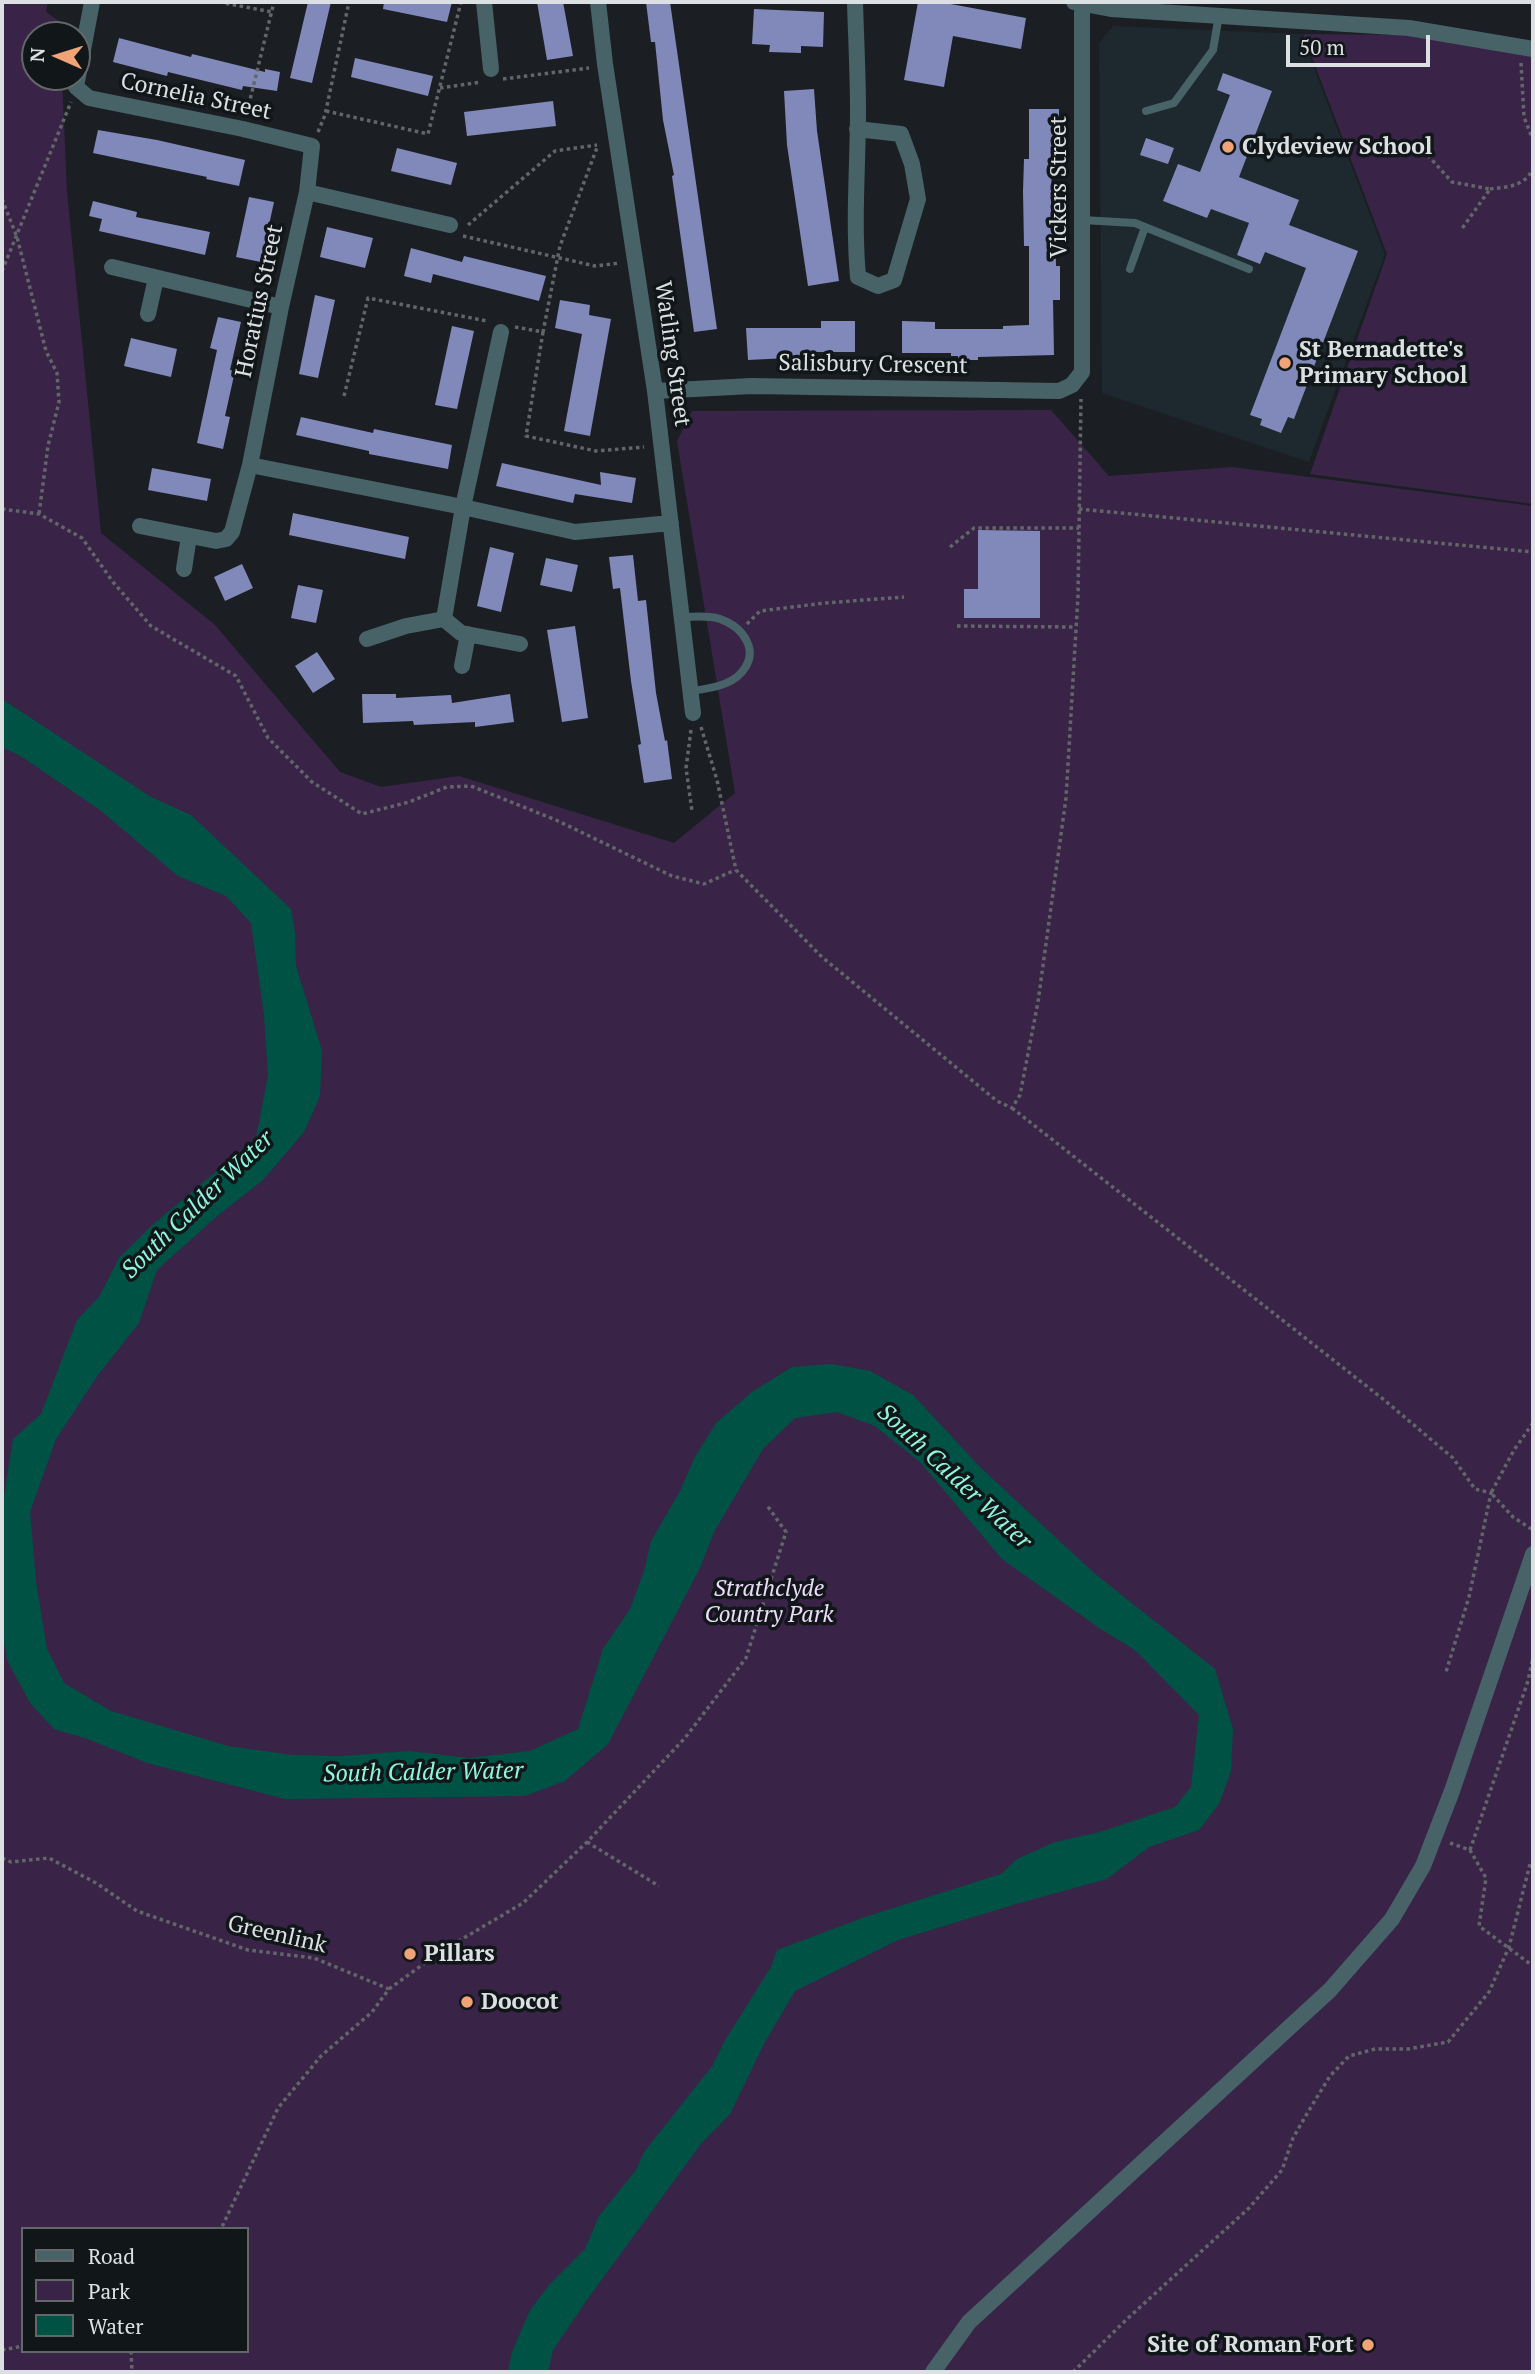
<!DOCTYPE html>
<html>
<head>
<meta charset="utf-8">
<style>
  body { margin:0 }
  #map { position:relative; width:1535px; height:2374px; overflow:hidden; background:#1b1f23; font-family:"PT Serif",serif }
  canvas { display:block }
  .frame { position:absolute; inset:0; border:4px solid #dde0e2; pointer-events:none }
  .legend { position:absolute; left:21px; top:2227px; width:228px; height:126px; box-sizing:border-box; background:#111619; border:2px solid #636769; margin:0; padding:9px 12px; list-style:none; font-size:21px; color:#dde0e2 }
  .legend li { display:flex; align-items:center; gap:14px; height:35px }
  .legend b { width:35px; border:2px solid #636769 }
  .north { position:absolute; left:21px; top:21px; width:70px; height:70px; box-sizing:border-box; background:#111619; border:2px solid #636769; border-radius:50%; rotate:273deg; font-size:19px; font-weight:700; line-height:28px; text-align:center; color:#dde0e2 }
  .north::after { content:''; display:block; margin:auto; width:24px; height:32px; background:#efa377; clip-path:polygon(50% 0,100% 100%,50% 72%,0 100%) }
  .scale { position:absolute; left:1286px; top:35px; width:144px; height:32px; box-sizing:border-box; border:4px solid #dde0e2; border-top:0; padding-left:9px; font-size:21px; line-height:24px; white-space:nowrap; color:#dde0e2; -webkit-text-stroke:5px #111619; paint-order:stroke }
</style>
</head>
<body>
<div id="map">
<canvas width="1535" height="2374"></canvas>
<div class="frame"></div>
<ul class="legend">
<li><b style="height:9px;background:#476367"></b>Road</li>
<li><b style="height:19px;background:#392448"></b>Park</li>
<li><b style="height:19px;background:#005244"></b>Water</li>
</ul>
<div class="north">N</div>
<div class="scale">50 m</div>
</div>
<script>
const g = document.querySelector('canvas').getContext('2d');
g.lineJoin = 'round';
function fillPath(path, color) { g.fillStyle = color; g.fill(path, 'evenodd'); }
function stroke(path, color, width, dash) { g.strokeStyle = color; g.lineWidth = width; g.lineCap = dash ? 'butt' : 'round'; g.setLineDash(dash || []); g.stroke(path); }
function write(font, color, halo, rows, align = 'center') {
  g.font = font + ' "PT Serif",serif'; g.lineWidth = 7; g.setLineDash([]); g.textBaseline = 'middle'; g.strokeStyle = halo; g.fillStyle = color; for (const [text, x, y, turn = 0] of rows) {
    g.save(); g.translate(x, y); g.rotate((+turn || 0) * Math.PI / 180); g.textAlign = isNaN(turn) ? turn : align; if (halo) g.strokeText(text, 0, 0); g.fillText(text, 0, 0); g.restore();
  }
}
const built = new Path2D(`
  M1113,26L1301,34L1385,254L1309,462L1102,393L1099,43Z`);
const green = new Path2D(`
  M2,2H48L46,12L66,26L65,35H35V77H62L67,192L101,533L215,625L340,772L381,787L459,776L674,843L735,793L677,441L692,411L1051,410L1109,476L1232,467L1533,506V2372H2ZM23,2229H247V2351H23Z
  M1303,34L1410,35L1533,54V504L1310,474L1387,254Z`);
const water = new Path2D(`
  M2,699L151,797L191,815L291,909L295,933L296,966L322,1051L320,1096L304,1132L263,1180L216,1217L157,1270L139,1323L98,1375L56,1439L30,1512L36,1582L47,1649L64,1683L111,1711L228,1746L293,1755L341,1756L409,1751L469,1758L530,1751L578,1729L603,1649L630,1609L644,1571L651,1541L679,1493L695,1457L716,1423L752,1392L792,1367L831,1364L870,1371L913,1395L981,1468L1094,1573L1215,1669L1233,1729L1231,1771L1219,1804L1199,1830L1149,1847L1107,1879L1016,1904L898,1940L795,1991L765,2042L730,2114L701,2144L589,2297L553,2350L548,2372H508L512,2352L530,2310L550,2284L585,2249L599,2216L636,2170L644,2152L713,2065L724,2042L771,1967L777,1950L865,1917L1001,1874L1017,1859L1055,1842L1100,1832L1175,1807L1191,1787L1199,1715L1135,1650L1099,1628L1002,1559L921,1463L875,1426L837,1412L795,1418L763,1449L714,1532L700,1568L608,1744L565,1781L525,1796L285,1799L147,1763L88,1739L54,1729L30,1703L7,1660L2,1632V1534L4,1495L13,1439L41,1414L77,1320L99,1297L119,1258L150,1227L256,1138L268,1075L264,1015L251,923L226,896L178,876L100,810L22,757L2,747Z`);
const building = new Path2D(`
  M308,2H331L312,83L290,78Z
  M384,2H452L447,22L383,9Z
  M537,2H563L573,56L547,60Z
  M646,2H670L717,329L694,332L672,176L674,175L663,120L655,42H651Z
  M918,2H940L1026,18L1021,49L953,36L944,87L904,80Z
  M754,9L824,12L823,47L801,46V53L769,52L770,45L752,44Z
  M119,38L191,57L192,54L265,72V69L280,72L277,91L243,86L242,90L168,72L167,76L113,62Z
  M355,58L433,76L428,96L351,77Z
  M1223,73L1272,91L1239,177L1299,200L1289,225L1358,251L1294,419L1288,417L1281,433L1260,425L1262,419L1250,415L1306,268L1265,252L1260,264L1237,255L1249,223L1211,209L1207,218L1163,201L1178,164L1200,172L1230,95L1217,90Z
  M814,89L817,131L839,281L808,286L787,145L784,91Z
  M553,101L556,126L467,136L464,112Z
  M1029,109H1059V142H1052L1051,215L1055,214L1056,266H1060V300H1053L1054,355L978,357V360H958V356H951V353H902V321L935,322V329H1003V326L1029,325V246H1024L1023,191L1024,159H1029Z
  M98,130L157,140L245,160L239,186L206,179L207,177L93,153Z
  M1146,138L1174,148L1168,164L1140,155Z
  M397,148L457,163L451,185L391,171Z
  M249,197L274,202L261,262L236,257Z
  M93,201L137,212L136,217L210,232L205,255L99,231L102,219L89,216Z
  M327,227L373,238L365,268L320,257Z
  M411,248L462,262L464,256L546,276L539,301L433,274L431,283L404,276Z
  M315,295L335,300L318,378L299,374Z
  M560,300L590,305L589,315L611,319L590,436L564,431L582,334L555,328Z
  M218,317L241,322L230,370L235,371L225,416L230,417L223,449L197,443L217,350L210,348Z
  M821,321H855V352H808V357L748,360L746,328H821Z
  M452,326L474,331L457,409L435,405Z
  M131,338L177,349L171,377L124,366Z
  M301,417L373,433L374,429L452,445L448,469L369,454V451L296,435Z
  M502,463L601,485L600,472L636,478L632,503L575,494L573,503L496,486Z
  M152,468L211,479L207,501L148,490Z
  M293,513L409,537L405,559L289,535Z
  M978,530L1040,531V618H964V589H978Z
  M490,547L514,553L501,612L477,606Z
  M633,555L638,601L646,600L656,693L665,741L667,740L672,779L644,783L638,745L641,744L631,681L620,588L613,589L609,557Z
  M546,558L578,565L572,592L540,585Z
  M242,564L253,588L225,601L214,577Z
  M298,585L323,590L316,623L291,618Z
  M575,626L588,718L562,722L547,630Z
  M317,652L335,679L313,693L295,666Z
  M362,694H396V698L451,695L452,703L510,694L514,722L475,727V722L414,725L413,721L363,723Z`);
const path = new Path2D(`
  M219,2L272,12
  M1521,63L1524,117L1533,140
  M503,79L589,68
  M440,88L481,82
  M326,111L428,134L461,2
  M247,112L274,2
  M318,132L325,115L349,2
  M1423,150L1452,182L1490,189L1461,230
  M1490,189C1508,187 1526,186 1533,168
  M2,199L17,237L46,351L57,373L59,402L48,446L39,514
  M468,225L555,151L597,145
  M463,236L595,266L620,263
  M2,271L71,102
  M515,327L543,332L560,246L598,145
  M543,332L526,436L596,451L644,447
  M344,396L368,298L487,321
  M2,509L39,514L82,538L113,582L151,626L236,676L268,738L312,782L362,814L409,802L447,787L471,786L556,820L672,876L704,884L735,870
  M1079,509L1533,552
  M950,547L974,528H1079
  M747,624L760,611L825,603L904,597
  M957,626L1076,627
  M701,727L717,780L736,870L822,957L997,1101L1012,1108L1020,1095L1038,1002L1066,798L1078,596L1081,399
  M691,730L686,768L692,811
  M1012,1108L1383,1399L1453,1458L1475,1489L1491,1493L1469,1597L1446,1672
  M1533,1423L1514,1450L1491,1493L1513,1517L1533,1530
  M587,1842L659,1886
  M1450,1843L1470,1850L1486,1878L1479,1926L1533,1966
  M1470,1850L1528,1681L1533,1657
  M2,1858L11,1862L49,1858L96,1883L137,1911L248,1950L314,1958L389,1989L372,2012L321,2056L278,2108L221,2229
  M389,1989L440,1952L523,1903L587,1842L685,1738L746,1658L786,1532L766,1504
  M2,2350L23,2346
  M131,2351L132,2372
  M1073,2372L1127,2319L1249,2208L1282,2170L1293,2138L1308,2112L1330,2076L1349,2056L1375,2049H1408L1448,2042L1489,1992L1509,1947L1530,1864`);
const lane = new Path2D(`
  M1146,111L1174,103L1213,50L1219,15
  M1082,220L1135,223L1249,269
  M1130,269L1145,227
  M682,617C694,617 709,615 720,619C743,627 761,651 741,673C730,686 706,689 691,691`);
const street = new Path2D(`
  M92,2L76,87L89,98L243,129L312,146L307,192L281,307L250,465L463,507L575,532L671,523
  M484,2L491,69
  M598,2L605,64L655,391L693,713
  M855,2C856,38 858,74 858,110C858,166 853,221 858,277L878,286L894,280L918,199L912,164L901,134L857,129
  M1074,2L1111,9L1409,28L1533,49
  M307,192L450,225
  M112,267L281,307
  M148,314L156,278
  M655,391L752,386L1059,391L1072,385L1082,372V2
  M140,526L216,541L226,539L232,532L250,465
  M184,569L189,536
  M444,619L461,633L520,644
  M367,639L406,626L444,619L463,507L501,332
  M462,666L468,634
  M933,2372L969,2322L1330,1990L1392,1919L1423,1866L1452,1791L1533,1554`);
const markers = [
  [1228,147,7,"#efa377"],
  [1285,363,7,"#efa377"],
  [410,1954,7,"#efa377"],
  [467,2002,7,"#efa377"],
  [1368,2345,7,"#efa377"]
];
const streetNames = [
  ["Cornelia Street",196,97,12],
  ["Vickers Street",1059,187,-90],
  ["Horatius Street",260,301,-78],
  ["Watling Street",672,354,82],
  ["Salisbury Crescent",873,365,1],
  ["Greenlink",277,1935,13]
];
const poiNames = [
  ["Clydeview School",1242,147],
  ["St Bernadette's",1299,350],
  ["Primary School",1299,376],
  ["Pillars",424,1954],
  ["Doocot",481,2002],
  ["Site of Roman Fort",1354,2345,"right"]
];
const parkNames = [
  ["Strathclyde",769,1589],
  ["Country Park",769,1615]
];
const waterNames = [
  ["South Calder Water",198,1205,-44],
  ["South Calder Water",954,1477,43],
  ["South Calder Water",423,1773,-1]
];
fillPath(built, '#1e282f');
fillPath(green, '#392448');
fillPath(water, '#005244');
fillPath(building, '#8089ba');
stroke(path, '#626669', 3.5, [3.5, 3.5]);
stroke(lane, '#476367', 8);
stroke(street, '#476367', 16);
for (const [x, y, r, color] of markers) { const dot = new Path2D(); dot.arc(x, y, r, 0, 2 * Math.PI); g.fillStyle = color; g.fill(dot); stroke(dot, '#111619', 2.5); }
write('23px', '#dde0e2', '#111619', streetNames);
write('bold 23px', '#dde0e2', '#111619', poiNames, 'left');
write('italic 23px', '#ecdcf9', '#111619', parkNames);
write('italic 24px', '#8ff6dc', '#111619', waterNames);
</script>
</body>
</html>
